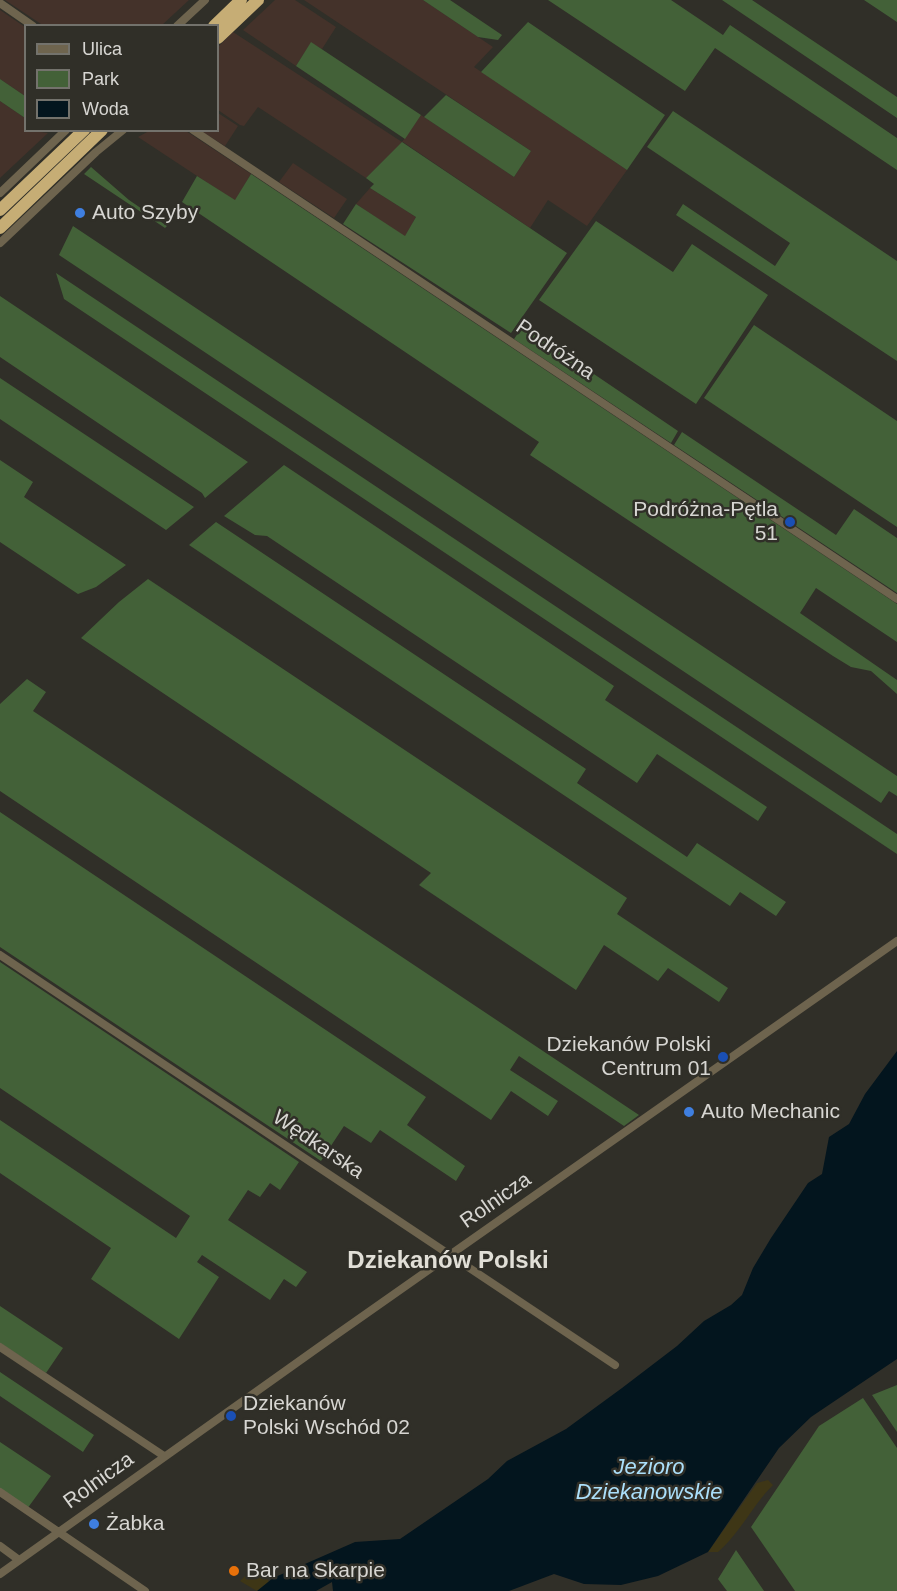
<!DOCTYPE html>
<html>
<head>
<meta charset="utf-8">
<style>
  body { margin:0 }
  #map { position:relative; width:897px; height:1591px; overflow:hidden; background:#302f28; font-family:Helvetica,sans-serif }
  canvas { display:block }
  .legend { position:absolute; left:24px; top:24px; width:195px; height:108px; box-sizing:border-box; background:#302f28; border:2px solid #73726c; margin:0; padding:8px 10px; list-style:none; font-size:18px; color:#d7d6d2 }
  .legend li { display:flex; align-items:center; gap:12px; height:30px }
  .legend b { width:30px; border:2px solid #73726c }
</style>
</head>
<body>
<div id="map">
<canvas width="897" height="1591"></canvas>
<ul class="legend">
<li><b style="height:8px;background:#6e644e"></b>Ulica</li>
<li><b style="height:16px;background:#436138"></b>Park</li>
<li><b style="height:16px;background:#03151e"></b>Woda</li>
</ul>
</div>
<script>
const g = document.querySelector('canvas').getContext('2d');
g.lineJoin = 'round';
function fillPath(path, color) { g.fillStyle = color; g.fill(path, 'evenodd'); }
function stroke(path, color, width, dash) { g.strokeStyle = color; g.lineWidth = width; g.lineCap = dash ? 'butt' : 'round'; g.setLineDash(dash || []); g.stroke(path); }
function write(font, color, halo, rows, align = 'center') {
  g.font = font + ' Helvetica,sans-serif'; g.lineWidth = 5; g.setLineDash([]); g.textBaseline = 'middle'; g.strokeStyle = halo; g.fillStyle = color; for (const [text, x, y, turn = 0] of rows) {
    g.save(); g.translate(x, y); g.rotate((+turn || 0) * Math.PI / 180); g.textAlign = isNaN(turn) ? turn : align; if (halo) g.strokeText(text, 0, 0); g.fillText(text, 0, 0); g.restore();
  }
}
const industrial = new Path2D(`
  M5,0H189L162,25L44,26Z
  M275,0H295L336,27L322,49L311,43L296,66L243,30Z
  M304,0H423L493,47L474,67L627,170L587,226L548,200L530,228L403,142L366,178L258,107L244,126L240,125L218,110V47L233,32L402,142L421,115L514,177L531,151Z
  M0,10L25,27V96L0,79Z
  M0,101L25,118L26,130L48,133L0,178Z
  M218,113L238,126L225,146L201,131L218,130Z
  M149,131H186L251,174L235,201L138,137Z
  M293,163L347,199L334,218L279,182Z
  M370,188L416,217L405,237L356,204Z`);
const green = new Path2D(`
  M423,0H450L502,35L498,40L478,37Z
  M548,0H671L723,35L730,25L897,138V170L715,48L685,91Z
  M722,0H752L897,97V118Z
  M864,0H897V22Z
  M528,22L665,115L627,170L481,72Z
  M311,42L421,115L405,139L296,66Z
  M0,79L25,96V118L0,101Z
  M446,95L531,151L514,177L424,117Z
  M673,111L897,261V361L676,215L683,204L775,266L790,243L647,147Z
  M402,142L567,253L511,333L343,224L356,204L405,236L416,217L370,188L374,184L366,178Z
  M91,167L129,200L167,226L165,228L84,174Z
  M251,174L897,604V642L816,588L800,613L897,680V694L871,671L851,667L833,656L530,455L539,442L182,202L197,176L235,200Z
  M596,221L673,272L692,244L768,295L696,404L539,300Z
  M73,226L897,776V796L889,791L881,803L59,255Z
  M56,273L897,834V854L64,299Z
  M0,296L248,462L205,498L202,493L0,357Z
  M754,325L897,421V527L704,398Z
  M523,326L678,431L671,443L514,339Z
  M0,378L194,507L166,530L0,419Z
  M682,432L836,535L854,509L897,538V593L674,445Z
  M0,460L33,482L24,497L126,565L96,587L78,594L0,542Z
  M284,465L614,686L605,700L767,807L758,821L657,754L637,783L267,536L255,535L224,516Z
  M216,522L586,769L577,783L687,857L697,843L786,902L776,916L740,892L730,906L189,545Z
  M148,579L627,898L617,914L728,988L719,1002L668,968L658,981L604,945L576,990L419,885L431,873L81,638L119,602Z
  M27,679L46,692L33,711L639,1115L624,1126L519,1056L510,1070L558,1101L548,1116L511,1091L491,1120L0,791V704Z
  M0,812L426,1097L407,1125L465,1166L456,1181L380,1130L371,1143L344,1126L321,1161L0,947Z
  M0,962L299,1162L280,1190L270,1183L260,1197L248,1190L228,1220L307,1272L296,1287L284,1279L270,1300L202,1255L197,1262L219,1277L179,1339L91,1279L111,1248L0,1173V1120L176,1238L190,1216L0,1088Z
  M0,1306L63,1348L46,1373L0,1343Z
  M0,1372L94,1435L83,1452L0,1396Z
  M897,1385V1432L872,1395Z
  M863,1398L897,1448V1591H795L751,1527L819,1426Z
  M0,1442L51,1476L27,1509L0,1491Z
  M736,1550L764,1591H727L718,1579Z`);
const sand = new Path2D(`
  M768,1480L773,1485C752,1506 741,1532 718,1552H708L757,1483Z
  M261,1565L266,1567V1577L269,1582L257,1591L240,1581L254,1567Z`);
const water = new Path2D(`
  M897,1051V1359L811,1417L779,1448L708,1552L658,1576L621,1585L584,1584L554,1574L509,1591H333L332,1582L316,1591H257L273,1578L355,1542L400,1539L488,1479L507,1461L566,1429L622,1388L677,1346L704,1321L731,1305L742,1295L753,1268L771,1238L808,1183L822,1174L829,1137L849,1124L865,1094Z`);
const minor = new Path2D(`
  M0,3L33,26
  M177,26L205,0
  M193,130L897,599
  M0,193L66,130
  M0,243L96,152L123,130
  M0,955L615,1365
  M0,1347L164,1456
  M0,1492L145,1591
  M0,1546L19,1560
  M0,1574L333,1337L897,941`);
const highway = new Path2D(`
  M214,26L241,0
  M218,38L258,0
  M0,210L84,130
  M0,228L102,130`);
const markers = [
  [80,213,6,"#3f7fe0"],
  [790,522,6,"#1a4fb4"],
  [723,1057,6,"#1a4fb4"],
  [689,1112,6,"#3f7fe0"],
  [231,1416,6,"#1a4fb4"],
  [94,1524,6,"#3f7fe0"],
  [234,1571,6,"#e8710a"]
];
const poiNames = [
  ["Auto Szyby",92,213],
  ["Podróżna-Pętla",778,510,"right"],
  ["51",778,534,"right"],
  ["Dziekanów Polski",711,1045,"right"],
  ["Centrum 01",711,1069,"right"],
  ["Auto Mechanic",701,1112],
  ["Dziekanów",243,1404],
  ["Polski Wschód 02",243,1428],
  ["Żabka",106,1524],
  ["Bar na Skarpie",246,1571]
];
const streetNames = [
  ["Podróżna",555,350,34],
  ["Wędkarska",318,1145,34],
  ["Rolnicza",496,1201,-35],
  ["Rolnicza",99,1481,-36]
];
const waterNames = [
  ["Jezioro",649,1468],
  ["Dziekanowskie",649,1493]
];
const quarterNames = [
  ["Dziekanów Polski",448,1261]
];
fillPath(industrial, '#44322a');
fillPath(green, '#436138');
fillPath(sand, '#3e3616');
fillPath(water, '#03151e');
stroke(minor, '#6e644e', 8);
stroke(highway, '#c6ad75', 12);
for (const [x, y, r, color] of markers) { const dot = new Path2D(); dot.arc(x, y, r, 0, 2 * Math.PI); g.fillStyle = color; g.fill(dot); stroke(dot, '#302f28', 2); }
write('21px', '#d7d6d2', '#302f28', poiNames, 'left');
write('21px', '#d7d6d2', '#302f28', streetNames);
write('italic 22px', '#abdffa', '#302f28', waterNames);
write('bold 24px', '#e1dfd7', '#302f28', quarterNames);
</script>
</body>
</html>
